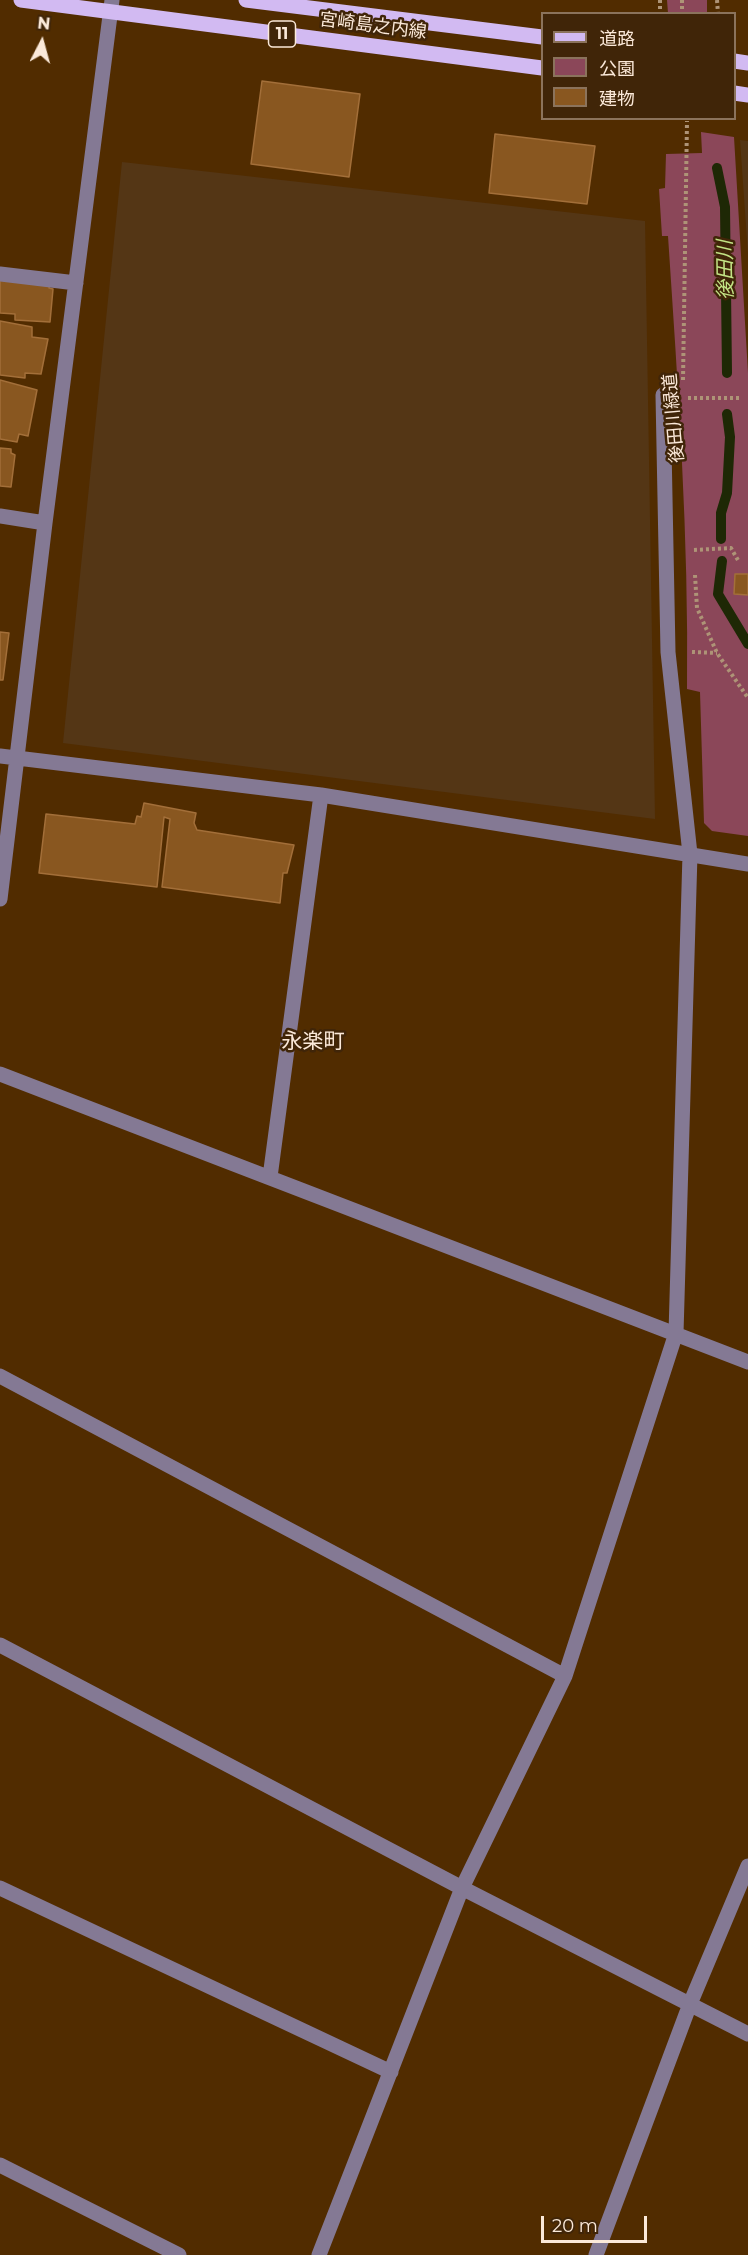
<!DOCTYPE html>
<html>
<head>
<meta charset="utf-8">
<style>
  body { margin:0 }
  #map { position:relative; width:748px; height:2255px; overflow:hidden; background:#512c00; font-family:Montserrat,"Noto Sans JP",sans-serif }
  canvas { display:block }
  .legend { position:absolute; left:541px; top:12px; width:195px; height:108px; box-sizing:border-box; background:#402508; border:2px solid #8b735c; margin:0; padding:8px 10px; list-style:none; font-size:18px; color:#fbe9d9 }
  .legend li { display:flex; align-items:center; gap:12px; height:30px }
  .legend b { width:30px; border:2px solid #8b735c }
  .north { position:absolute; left:12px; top:12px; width:60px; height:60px; -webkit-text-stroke:4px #402508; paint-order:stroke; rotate:6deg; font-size:16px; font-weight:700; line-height:24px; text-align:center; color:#fbe9d9 }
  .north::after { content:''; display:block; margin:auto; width:21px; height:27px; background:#fbe9d9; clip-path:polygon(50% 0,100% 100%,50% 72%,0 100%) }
  .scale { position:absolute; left:541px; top:2216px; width:106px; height:27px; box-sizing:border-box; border:3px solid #fbe9d9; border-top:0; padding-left:8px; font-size:18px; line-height:21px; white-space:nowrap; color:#fbe9d9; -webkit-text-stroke:4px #402508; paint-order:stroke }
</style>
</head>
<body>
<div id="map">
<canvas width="748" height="2255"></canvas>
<ul class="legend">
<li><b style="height:8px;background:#d2baf2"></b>道路</li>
<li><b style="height:16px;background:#8b4759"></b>公園</li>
<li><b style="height:16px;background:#895720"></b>建物</li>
</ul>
<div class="north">N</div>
<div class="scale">20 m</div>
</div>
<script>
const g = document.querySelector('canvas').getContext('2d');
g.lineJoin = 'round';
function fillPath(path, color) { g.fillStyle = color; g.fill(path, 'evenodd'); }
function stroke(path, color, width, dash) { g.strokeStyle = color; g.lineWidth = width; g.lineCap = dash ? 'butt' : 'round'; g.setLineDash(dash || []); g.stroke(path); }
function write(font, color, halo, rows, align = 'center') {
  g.font = font + ' Montserrat,"Noto Sans JP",sans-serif'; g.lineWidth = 5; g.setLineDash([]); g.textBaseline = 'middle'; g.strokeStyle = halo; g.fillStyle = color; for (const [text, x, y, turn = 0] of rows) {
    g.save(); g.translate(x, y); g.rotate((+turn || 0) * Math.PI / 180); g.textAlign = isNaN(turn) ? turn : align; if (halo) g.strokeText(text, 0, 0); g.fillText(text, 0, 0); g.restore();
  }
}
const built = new Path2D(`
  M740,140L748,141V254Z
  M122,162L645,221L655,819L63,743Z`);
const green = new Path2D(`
  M667,0H707V13H668Z
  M701,132L734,137L748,373V836L712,831L704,823L700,692L687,689C689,538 678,387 668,236H662L659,189L665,188L666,154L702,153Z`);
const stream = new Path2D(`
  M717,168L725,207L727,373
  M721,539V513L727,493L730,437L727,414
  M722,561L718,594L748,644`);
const building = new Path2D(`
  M262,81L360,94L349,177L251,164Z
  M495,134L595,146L587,204L489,193Z
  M0,278L50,282L49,288L53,289L50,322L15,320V314L0,313Z
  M0,321L32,327V337L48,339L41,374L25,373V378L0,375Z
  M0,380L37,390L28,436L19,434L17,442L0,439Z
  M0,448L11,449V453L15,455L11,487L0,486Z
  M735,574H748V595L734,594Z
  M0,632L9,633L3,680H0Z
  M144,803L196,813L194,823L197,830L294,845L287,873H283L280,903L162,887L170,819L164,817L157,887L39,873L46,814L135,824L137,816L141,817Z`);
const path = new Path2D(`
  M660,0V14
  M682,0V14
  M717,0L718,14
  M683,380L687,121
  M688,398H742
  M694,550L731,548L739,562
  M695,575L697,608L717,653L748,698
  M692,652L717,653`);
const minor = new Path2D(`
  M0,274L76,283
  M0,516L45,523
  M0,756L321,795L748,864
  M0,899L45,523L112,0
  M0,1074L748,1362
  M270,1177L321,795
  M0,1376L565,1676
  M0,1645L462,1888L748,2034
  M0,1888L391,2072
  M0,2165L179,2255
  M319,2255L462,1888L565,1676L676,1333L690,854L668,652L663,395
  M596,2255L690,2004L748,1866`);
const major = new Path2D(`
  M21,0L542,68
  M246,0L542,37
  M734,61L748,63
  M734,93L748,95`);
const shields = [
  [282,34,27]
];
const shieldNames = [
  ["11",282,34]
];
const streetNames = [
  ["宮崎島之内線",373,26,7],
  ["後田川緑道",674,418,-95]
];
const waterNames = [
  ["後田川",726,270,-91]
];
const quarterNames = [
  ["永楽町",313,1042]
];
fillPath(built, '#543615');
fillPath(green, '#8b4759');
stroke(stream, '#1e2805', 10);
fillPath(building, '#895720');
stroke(building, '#a36f39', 1.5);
stroke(path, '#ae9477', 4, [3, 3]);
stroke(minor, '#847994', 15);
stroke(major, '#d2baf2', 15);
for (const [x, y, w] of shields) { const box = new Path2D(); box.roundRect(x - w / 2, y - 13, w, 26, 4.5); g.fillStyle = '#402508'; g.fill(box); stroke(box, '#fbe9d9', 1.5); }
write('bold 16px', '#fbe9d9', null, shieldNames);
write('18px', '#fbe9d9', '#402508', streetNames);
write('italic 20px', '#c3e485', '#402508', waterNames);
write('21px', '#fbe9d9', '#402508', quarterNames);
</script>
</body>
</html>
